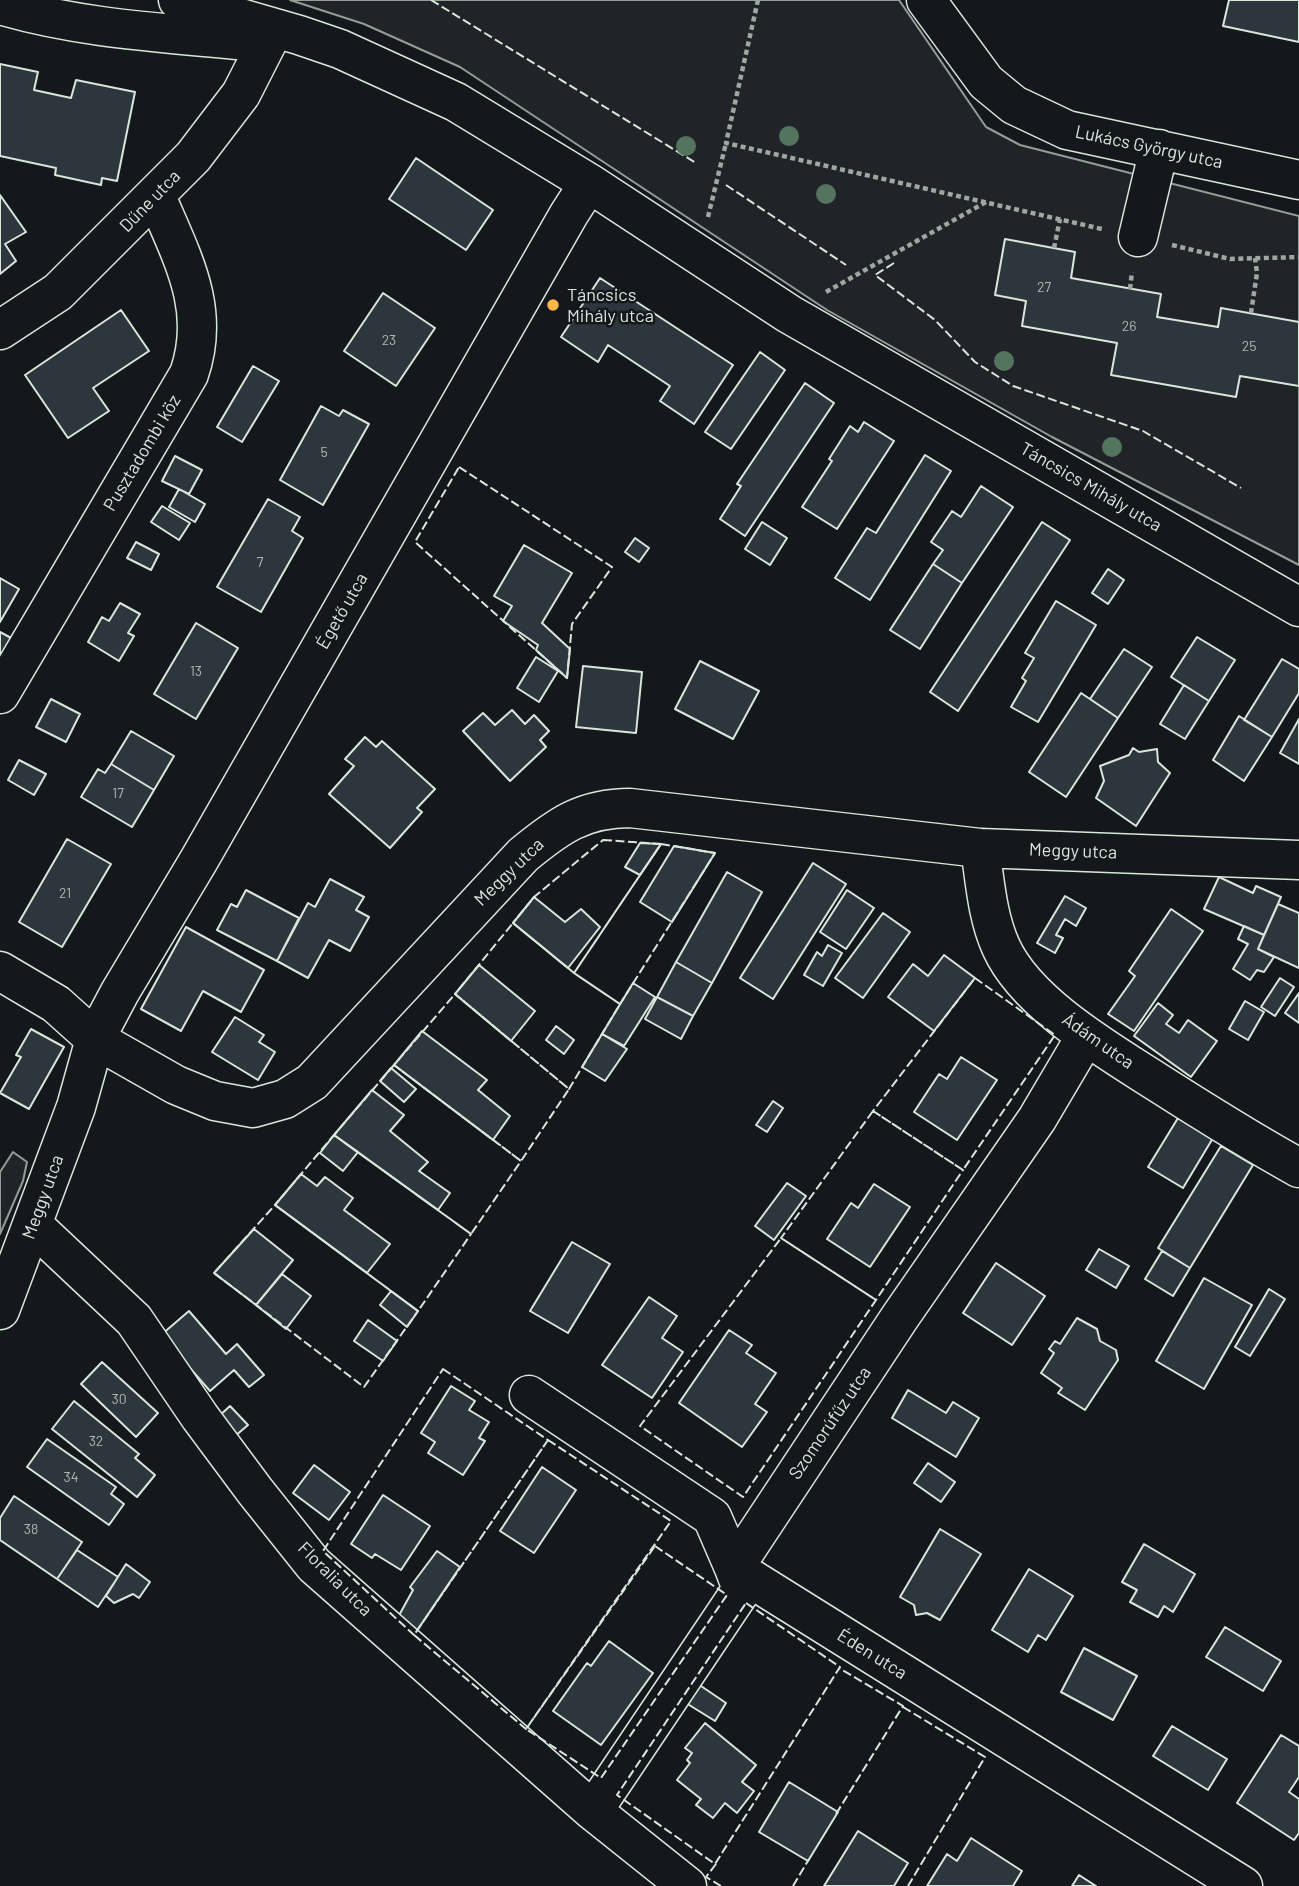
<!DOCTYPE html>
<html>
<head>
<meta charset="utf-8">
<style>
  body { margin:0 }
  canvas { display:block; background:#14181c }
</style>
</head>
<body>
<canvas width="1299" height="1886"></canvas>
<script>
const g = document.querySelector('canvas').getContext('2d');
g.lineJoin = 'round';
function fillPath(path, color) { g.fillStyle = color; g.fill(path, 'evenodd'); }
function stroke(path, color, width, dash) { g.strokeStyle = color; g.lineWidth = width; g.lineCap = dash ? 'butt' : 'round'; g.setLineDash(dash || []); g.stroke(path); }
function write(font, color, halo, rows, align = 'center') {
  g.font = font + ' Barlow,sans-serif'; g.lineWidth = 5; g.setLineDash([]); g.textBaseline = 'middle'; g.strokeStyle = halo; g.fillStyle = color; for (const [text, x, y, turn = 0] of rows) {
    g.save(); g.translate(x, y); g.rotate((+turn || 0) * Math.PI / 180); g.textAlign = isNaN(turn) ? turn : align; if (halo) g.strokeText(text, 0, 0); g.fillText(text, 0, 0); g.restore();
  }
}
const green = new Path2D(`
  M290,0H899L986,127L1020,145L1299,216V565L1052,437L827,310L460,67L364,24Z
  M13,1152L27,1162L23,1181L0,1234V1172Z`);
const building = new Path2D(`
  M1229,0H1299V42L1223,26Z
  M0,64L38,72L34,90L71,98L76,80L135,92L117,181L102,178L101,185L55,175L56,168L0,156Z
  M416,158L493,210L466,250L389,199Z
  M0,195L26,232L5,244L16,261L0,274Z
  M1005,239L1075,252L1071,278L1161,294L1157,317L1218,327L1221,308L1299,322V386L1240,376L1236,397L1111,375L1117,343L1022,326L1026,301L995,295Z
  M600,278L733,365L694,424L660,401L670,386L608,345L598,362L561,337Z
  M383,293L435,328L396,386L344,351Z
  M121,310L149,351L93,388L109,411L68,438L25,375Z
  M760,352L785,370L731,449L705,432Z
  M253,366L279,381L242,442L217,427Z
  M805,383L834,403L745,536L720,519L741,486L737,484Z
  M321,406L339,416L343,410L369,424L323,505L280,480Z
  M864,422L894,441L837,529L802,507L832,461L829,459L850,426L858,432Z
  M925,455L951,471L870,600L835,578L867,528L876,533Z
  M175,456L202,470L189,494L162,481Z
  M981,486L1013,507L962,583L933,564L943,550L931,542L952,511L961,517Z
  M179,489L205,504L195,522L169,507Z
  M268,499L300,517L292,531L303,538L261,612L217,587Z
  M162,506L190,523L179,540L151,522Z
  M762,522L787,538L770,565L745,549Z
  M1042,522L1070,540L958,711L930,692Z
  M635,538L649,548L639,562L625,552Z
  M136,542L159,554L151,570L127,558Z
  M524,545L572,573L542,623L570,649L567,678L536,650L538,645L503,621L512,606L494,596Z
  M933,564L962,583L920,649L890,630Z
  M1108,569L1124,580L1108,604L1092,593Z
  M0,578L19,589L0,622Z
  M1056,601L1096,625L1038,722L1011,707L1026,681L1022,678L1034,658L1025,653Z
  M120,603L140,614L128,633L134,636L119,661L88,642L102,617L109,621Z
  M196,623L238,648L196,719L154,694Z
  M0,632L13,639L0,662Z
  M1197,637L1235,660L1209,701L1171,677Z
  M1124,649L1152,667L1118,718L1090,699Z
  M536,657L558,671L539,702L517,688Z
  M1282,659L1299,669V693L1272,737L1244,720Z
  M700,661L759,691L733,739L675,709Z
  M583,666L642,672L636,733L576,727Z
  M1184,685L1209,701L1185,739L1160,724Z
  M1081,693L1118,718L1066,797L1029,772Z
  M51,699L80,714L66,742L36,727Z
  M512,710L525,724L534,715L549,731L540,740L546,747L510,781L463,731L483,713L495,725Z
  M1239,716L1272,737L1244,781L1213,760Z
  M1299,719V764L1280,753Z
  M131,731L174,756L154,790L111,764Z
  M365,737L376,747L382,741L435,789L417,808L422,812L390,848L329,794L354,766L345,759Z
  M1133,748L1139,752L1157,749L1158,762L1170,773L1136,826L1096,798L1104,781L1100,766L1129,755Z
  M19,760L46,774L34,795L8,780Z
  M111,764L154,790L132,827L81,797L98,769L105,773Z
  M67,839L111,864L62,947L19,922Z
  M640,843L661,844L640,875L625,867Z
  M674,846L715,853L672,922L640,902Z
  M813,863L846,884L773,999L740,978Z
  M727,872L762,892L712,983L676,962Z
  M1219,877L1253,893L1256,886L1281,897L1264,935L1204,909Z
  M330,879L364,897L356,910L369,917L350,951L329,940L308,978L277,961L308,903L315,907Z
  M246,890L299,918L277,961L217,930L231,904L237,907Z
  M847,890L874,908L846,949L820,932Z
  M1065,896L1086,908L1076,926L1065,919L1056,935L1063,938L1055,953L1037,943Z
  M534,897L565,922L581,909L600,927L568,968L513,923Z
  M1278,904L1299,913V968L1258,949Z
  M1171,909L1203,931L1134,1031L1108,1014L1135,976L1129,971Z
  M883,913L910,932L863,998L835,978Z
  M1244,926L1264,935L1258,949L1274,957L1264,972L1257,970L1250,980L1233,969L1248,944L1238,939Z
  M186,927L264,970L241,1012L203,991L181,1031L141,1009Z
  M828,945L842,953L823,986L804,975L817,952L822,956Z
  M944,955L975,978L934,1031L888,997L913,964L928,976Z
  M676,962L712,983L693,1016L657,997Z
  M479,965L535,1011L511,1041L455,994Z
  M1280,978L1294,987L1275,1016L1261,1007Z
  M633,983L655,997L624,1046L602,1034Z
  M1299,993V1023L1285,1013Z
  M657,997L693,1016L681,1039L645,1019Z
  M1245,1001L1264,1012L1248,1040L1229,1029Z
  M1158,1003L1173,1015L1166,1024L1179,1033L1188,1020L1217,1041L1191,1077L1134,1036Z
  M235,1017L264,1035L259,1042L275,1052L258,1080L212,1052Z
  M556,1026L574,1040L564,1054L546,1040Z
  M31,1029L64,1047L29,1109L0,1093L21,1057L16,1055Z
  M422,1031L487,1080L478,1090L510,1116L493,1140L394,1065Z
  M602,1034L627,1049L605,1081L582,1067Z
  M961,1057L997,1080L957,1140L914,1112L939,1074L947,1079Z
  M391,1068L416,1089L404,1102L380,1081Z
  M372,1090L404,1115L390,1131L428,1162L419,1171L450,1193L438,1210L334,1135Z
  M773,1101L783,1108L767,1132L756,1125Z
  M1178,1118L1213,1138L1183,1188L1148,1167Z
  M334,1135L358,1152L343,1171L320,1153Z
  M1221,1146L1253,1165L1190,1268L1158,1248Z
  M301,1174L317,1186L325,1177L353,1198L344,1210L390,1244L367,1273L275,1205Z
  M787,1183L806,1196L774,1240L755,1226Z
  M874,1184L910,1207L870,1267L827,1239L851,1203L858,1208Z
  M254,1229L293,1260L256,1305L214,1273Z
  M572,1242L610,1264L568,1333L530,1311Z
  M1099,1249L1129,1266L1116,1288L1086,1270Z
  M1162,1251L1190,1268L1173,1296L1145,1279Z
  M996,1263L1045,1296L1012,1345L963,1313Z
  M282,1274L311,1296L286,1329L256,1305Z
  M1204,1278L1252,1305L1204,1389L1156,1361Z
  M1269,1289L1285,1299L1250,1356L1235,1347Z
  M391,1291L418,1311L407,1327L380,1305Z
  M649,1297L677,1316L662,1338L683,1352L652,1398L602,1365Z
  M189,1311L226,1354L237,1344L264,1375L249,1387L234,1370L210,1391L161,1335Z
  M1077,1318L1097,1329L1100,1341L1116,1350L1118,1360L1085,1410L1058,1393L1062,1388L1041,1373L1054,1353L1049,1349L1055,1341L1060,1344Z
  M368,1320L397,1341L383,1361L354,1341Z
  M729,1330L752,1345L746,1353L776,1373L755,1404L767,1412L742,1447L679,1403Z
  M102,1362L158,1413L136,1437L81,1384Z
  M451,1386L475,1401L469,1410L489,1422L479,1438L485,1441L463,1475L428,1453L435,1442L421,1433Z
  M908,1390L946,1413L953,1402L979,1418L956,1457L892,1418Z
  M74,1401L139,1454L135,1458L155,1475L137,1497L52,1429Z
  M230,1406L248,1425L234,1437L217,1418Z
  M47,1439L116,1487L111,1494L124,1504L109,1525L27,1467Z
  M928,1463L955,1482L941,1502L914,1483Z
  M314,1465L350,1492L329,1520L293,1493Z
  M542,1467L576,1490L534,1553L500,1531Z
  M383,1495L430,1526L401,1570L375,1554L372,1558L351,1544Z
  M14,1496L82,1542L57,1579L0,1540V1518Z
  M940,1529L981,1554L940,1620L927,1613L916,1615L914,1605L900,1597Z
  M1144,1544L1195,1574L1173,1612L1164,1606L1158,1617L1130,1602L1137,1590L1122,1582Z
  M77,1550L118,1577L98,1607L57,1579Z
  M437,1551L460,1567L414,1635L397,1619L413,1590L410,1587Z
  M126,1564L150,1582L139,1598L133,1594L114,1603L106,1596Z
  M1029,1569L1073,1596L1046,1640L1038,1635L1028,1652L992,1630Z
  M1225,1627L1281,1661L1263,1691L1206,1657Z
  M609,1641L653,1673L601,1745L553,1711L587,1663L591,1666Z
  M1084,1648L1137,1676L1113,1720L1061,1692Z
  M698,1684L726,1703L715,1721L686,1703Z
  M705,1723L756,1765L742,1782L754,1791L737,1813L725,1803L713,1818L696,1805L701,1799L677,1780L690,1763L687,1760L692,1753L685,1748Z
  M1172,1726L1227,1759L1208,1790L1153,1756Z
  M1281,1735L1299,1746V1777L1289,1792L1299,1799V1833L1294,1840L1237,1803Z
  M789,1782L838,1812L808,1861L759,1832Z
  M858,1831L908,1863L894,1886H824Z
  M971,1838L1022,1871L1013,1886H927L947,1854L957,1861Z
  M1079,1875L1096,1886H1072Z`);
const path = new Path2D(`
  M758,0L726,143L1102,229
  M708,217L726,143
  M1172,245L1230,259L1299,257
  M1054,248L1060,219
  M1130,289L1132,272
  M826,292L986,202
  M1251,313L1257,273L1255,258`);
const minor = new Path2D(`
  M178,0L299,35L340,49L456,102L589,183L789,314L1299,607
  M926,0L986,82L1014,105L1067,130L1299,180
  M0,5C84,30 172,33 258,42
  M1138,237L1159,149
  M0,330L58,292L193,157L241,94L267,43
  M0,694L189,374C212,308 181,256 156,196
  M980,848C985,881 987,916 1001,947C1026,1003 1107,1050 1157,1082C1204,1112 1250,1141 1299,1168
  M0,971L56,1004L95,1039L176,1085L215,1101L253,1108L285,1099L312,1082L523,855C558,826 583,808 630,808L980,848L1299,860
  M33,1225L134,1320L200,1417L255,1491L314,1565L593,1811L687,1886
  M0,1310L76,1107L95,1039L120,992L199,860L569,214L589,183
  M529,1395L712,1517L734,1568L1243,1886
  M593,1811L742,1589L734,1568L900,1317L1037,1119L1086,1036`);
const fence = new Path2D(`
  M431,0L696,163
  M726,185L846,265
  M894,263L875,275L935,320L975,362L1013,386L1143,431L1241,488
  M459,467L612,567L572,624L567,678L415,542Z
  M603,840L661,844L574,973L513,923L534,897Z
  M661,844L715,853L620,1004L574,973Z
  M513,923L574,973L620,1004L569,1089L455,994Z
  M975,978L1055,1035L963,1170L873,1111Z
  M455,994L569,1089L521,1161L394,1065Z
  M394,1065L521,1161L471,1234L334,1135Z
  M873,1111L963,1170L876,1300L781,1238Z
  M334,1135L471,1234L418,1311L275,1205Z
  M275,1205L418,1311L364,1387L214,1273Z
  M781,1238L876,1300L743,1497L640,1426Z
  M443,1369L548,1440L414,1635L323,1551Z
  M548,1440L671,1521L526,1729L414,1635Z
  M655,1546L727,1595L601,1778L526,1729Z
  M746,1603L840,1667L715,1864L617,1795Z
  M903,1707L985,1757L908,1886
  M836,1814L903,1706L839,1668
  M716,1864L706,1877L721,1886
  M793,1886L809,1859`);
const trees = [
  [789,136],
  [686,146],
  [826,194],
  [1004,361],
  [1112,447]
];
const markers = [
  [553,305,7,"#ffb74d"]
];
const numberNames = [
  ["27",1044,287],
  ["26",1129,326],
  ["23",389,340],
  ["25",1249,346],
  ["5",324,452],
  ["7",260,562],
  ["13",196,671],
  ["17",118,793],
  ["21",65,893],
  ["30",119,1399],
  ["32",96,1441],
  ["34",71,1477],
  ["38",31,1529]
];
const streetNames = [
  ["Lukács György utca",1149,147,12],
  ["Dűne utca",150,201,-46],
  ["Pusztadombi köz",142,453,-59],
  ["Táncsics Mihály utca",1091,487,30],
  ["Égető utca",342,611,-60],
  ["Meggy utca",1073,851,2],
  ["Meggy utca",509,872,-44],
  ["Ádám utca",1098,1041,35],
  ["Meggy utca",43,1197,-70],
  ["Szomorúfűz utca",830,1423,-56],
  ["Floralia utca",335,1579,45],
  ["Éden utca",872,1654,32]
];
const poiNames = [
  ["Táncsics",567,295],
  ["Mihály utca",567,316]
];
fillPath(green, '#202428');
stroke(green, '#939e99', 2);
fillPath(building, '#2c363c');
stroke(building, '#d8e6dc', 2);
stroke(minor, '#d8e6dc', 41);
stroke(path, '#9da8a2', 4.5, [5, 3.5]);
stroke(minor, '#14181c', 38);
stroke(fence, '#d8e6dc', 2, [9, 3.5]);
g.fillStyle = '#55745f';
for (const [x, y] of trees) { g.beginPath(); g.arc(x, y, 10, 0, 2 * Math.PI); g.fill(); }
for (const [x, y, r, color] of markers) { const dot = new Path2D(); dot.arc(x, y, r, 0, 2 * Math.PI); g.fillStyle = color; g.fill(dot); stroke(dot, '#14181c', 2.5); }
write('14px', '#adbab4', null, numberNames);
write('18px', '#d8e6dc', '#14181c', streetNames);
write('18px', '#d8e6dc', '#14181c', poiNames, 'left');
</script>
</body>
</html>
